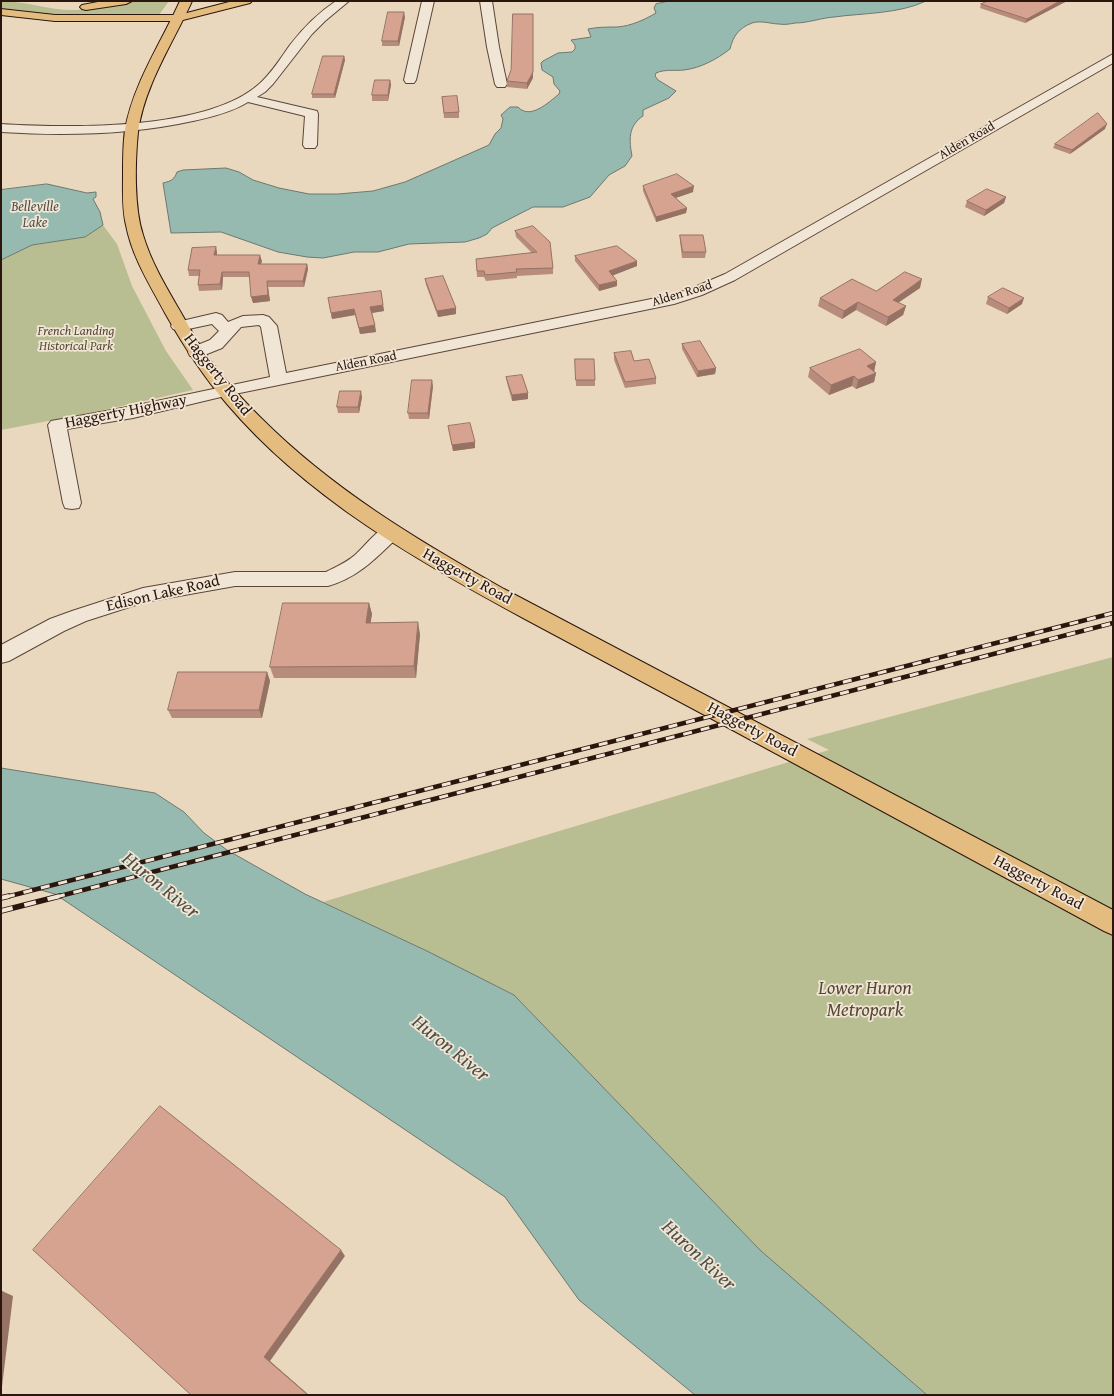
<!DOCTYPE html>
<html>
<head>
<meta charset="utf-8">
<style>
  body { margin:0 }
  #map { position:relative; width:1114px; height:1396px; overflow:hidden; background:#e9d8be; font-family:"Gentium Book Plus",serif }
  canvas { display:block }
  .frame { position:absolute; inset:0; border:2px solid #2b160d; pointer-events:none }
</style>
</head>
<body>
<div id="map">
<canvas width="1114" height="1396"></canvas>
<div class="frame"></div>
</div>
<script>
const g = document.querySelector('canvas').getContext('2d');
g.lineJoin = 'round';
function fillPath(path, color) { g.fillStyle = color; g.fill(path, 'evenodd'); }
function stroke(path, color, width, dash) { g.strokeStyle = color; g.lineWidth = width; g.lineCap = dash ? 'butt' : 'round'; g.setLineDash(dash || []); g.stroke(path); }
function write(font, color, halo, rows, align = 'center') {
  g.font = font + ' "Gentium Book Plus",serif'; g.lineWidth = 3.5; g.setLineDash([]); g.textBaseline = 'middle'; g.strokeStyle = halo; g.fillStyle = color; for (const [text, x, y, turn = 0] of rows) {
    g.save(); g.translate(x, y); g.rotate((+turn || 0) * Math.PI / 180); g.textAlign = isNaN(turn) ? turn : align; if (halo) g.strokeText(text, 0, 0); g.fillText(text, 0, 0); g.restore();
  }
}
const green = new Path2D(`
  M1,1C26,1 51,11 77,10C97,9 116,5 135,1C146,0 158,1 169,1L159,15C106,15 53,19 1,9Z
  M103,225L117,244L132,286L166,351L193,390L95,412L1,430V260L32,245L85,237Z
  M1113,657V1395H927L760,1250L514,995L427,951L323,902L829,750L807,739Z`);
const water = new Path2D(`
  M670,1H926C899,14 863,13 834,17C821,18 808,23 795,23C790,24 784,25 779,24C771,24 761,20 752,23C739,28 733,36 730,49C717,59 701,68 684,70C674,71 665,69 656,73L655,76L658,80L676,91L669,98L643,110V116C628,126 629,140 632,156L625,166L609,175L590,197L563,207H533L492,228L487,234L479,238L465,242L409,244L378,252H354L323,258L307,257L278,252L221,232L171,233L163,183C171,181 174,180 177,172L183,170L226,168L239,172L253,180L279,188L309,194H338L373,191L405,182L489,145L495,134L501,128L503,119L501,115L510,107H518C530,120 548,103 559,94L560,91L554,84L553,77L542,70L541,63L543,61L558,53L572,52L575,49V45L571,40L591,37L588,29C598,27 607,27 617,27C631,26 644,20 656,13L654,8L656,4Z
  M47,184L87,193L96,192V197L93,199L100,212L103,225L85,237L32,245L1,260V190Z
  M1,768L155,793L184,812L204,833L227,850L305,894L427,951L514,995L760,1250L927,1395H695L579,1300L505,1197L55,894L1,879Z`);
const minor = new Path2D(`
  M336,1H349L325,21L312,34L273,84L265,92L257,97L317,111L318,114L317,145L315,148H305L303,145L305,116L248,102C232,112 212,117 193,121C130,135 65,136 1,132V124C68,128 205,131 258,85C271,74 280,59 290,45C303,28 318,13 336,1Z
  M422,1H434L416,80L414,83H406L404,80Z
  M480,1H492L499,47L507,84L505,87H497L495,84L487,47Z
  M1113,54V63L735,280L702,295L674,304L225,396L133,418L67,429L81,503L79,508L72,509L65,508L63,503L48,425L51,421L133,406L270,377L261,327L259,325L241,327L222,348L202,356L196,357L190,356L188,352L190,348L210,340L219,331L212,324L179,331L173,329L171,326L173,323L216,313L222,315L228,322L243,316L263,315L269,317L277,326L286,373L671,295L690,289L725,274Z
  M391,525L398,527L401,532L398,537C376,558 359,577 328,586H235L145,602L86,621L64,631L9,661L1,663V645L50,619L72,611L143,588L235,572H326C336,567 347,562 355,555C366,545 377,529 391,525Z`);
const major = new Path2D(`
  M180,1H192C173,43 144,86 138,132C135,162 134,207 143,235C151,262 166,287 180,311C187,323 194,336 201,347C218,373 239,396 261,418C332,489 417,540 504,589L1113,910V935L1104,931C974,861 844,790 714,720C651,686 588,653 525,619C419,562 306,497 227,404C203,376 183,345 165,313C150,285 132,257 126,225C122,209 123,191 123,174C123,159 123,144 125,130C133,84 161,43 180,1Z`);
const highway = new Path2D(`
  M103,1H132L126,4L86,10L82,9L80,7L82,5Z
  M233,1H252L250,3L179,21H55L1,15V9L55,15H179Z`);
const railFar1 = new Path2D(`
  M6,897L1113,613
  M56,897L1113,623`);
const rail = new Path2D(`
  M1,898L9,896
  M1,911L60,896`);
const wall = new Path2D(`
  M988,1H1067L1025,23L980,8L981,4Z
  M405,17L399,46H382V41Z
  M344,56L345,60L335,98H312V94Z
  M533,78L527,89L507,87V81Z
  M390,80L391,85L388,101H372V95Z
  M442,97L459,112V118H444Z
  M1105,129L1070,154L1053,148L1055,144Z
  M643,186L693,192L675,198L687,208L686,213L656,222L643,191Z
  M1006,197L1004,203L984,216L965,207L967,201Z
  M515,231L553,268V274L517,276V278L486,281L484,277H477L476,259L532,253L516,237Z
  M680,235L706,252L705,258H682L680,241Z
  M216,247L217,253V255L262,261L261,264H307L308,269L304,287H268L270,301L253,303L250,277H223L222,290L199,291L198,285L199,276H189L188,270Z
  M575,256L637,266L613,275L617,286L599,291L575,261Z
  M425,279L456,308V314L438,317L426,285Z
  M920,288L898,303L906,306L903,315L886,326L856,310L842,319L818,306L820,298L876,291Z
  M381,291L384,311L372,313L376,332L360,334L355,315L332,319L329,304Z
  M988,297L1022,304L1007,314L986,304Z
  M682,344L716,368L715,374L697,377L682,349Z
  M614,353L634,361L656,378V384L625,388L614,360Z
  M575,359L595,380V386H576Z
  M876,362L874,371L876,373L874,382L856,389L852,386L829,395L808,377L810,368Z
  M506,377L528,399L512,401L507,383Z
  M433,386L429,419H409L408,413Z
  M362,397L359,413H338L337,407Z
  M448,426L475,448L453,451L449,432Z
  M369,603L372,614L370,623L420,634L416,678H274L270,667Z
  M267,672L270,681L262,718H172L168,710Z`);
const shadedWall = new Path2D(`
  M1060,1H1067L1025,23L1027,19Z
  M404,12L405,17L399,46L398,41Z
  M533,14V78L527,89V83Z
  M344,56L345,60L335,98L334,94Z
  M390,80L391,85L388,101V95Z
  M1107,124L1105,129L1070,154L1072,150Z
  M694,186L693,192L670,200L671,194Z
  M1006,197L1004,203L984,216L986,210Z
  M687,208L686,213L656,222V217Z
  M216,247L217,253L216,261L214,255Z
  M260,255L262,261L259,269L258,264Z
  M637,261V266L609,277V271Z
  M307,264L308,269L304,287L303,281Z
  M222,272L223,277L222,290L220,284Z
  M922,279L920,288L890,308L893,300Z
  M267,281L268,287L270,301L253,303L251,297Z
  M617,281V286L599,291V285Z
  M1024,298L1022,304L1007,314L1009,308Z
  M858,302L856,310L842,319L844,311Z
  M383,305L384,311L371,313L370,307Z
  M906,306L903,315L886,326L888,317Z
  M456,308V314L438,317L437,311Z
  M354,309L355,315L332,319L331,313Z
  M375,325L376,332L360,334L359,328Z
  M876,362L874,372L867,366Z
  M716,368L715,374L697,377L698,371Z
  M876,373L874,382L856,389L858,380Z
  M854,376L852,386L829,395L831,385Z
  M432,380L433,386L429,419L428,413Z
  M361,391L362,397L359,413L358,407Z
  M528,393V399L512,401V395Z
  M475,442V448L453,451L452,445Z
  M369,603L372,614L369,634L366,623Z
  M418,622L420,634L416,678L414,666Z
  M267,672L270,681L262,718L259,710Z
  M341,1250L345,1256L270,1361L309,1395H308L264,1357Z
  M2,1291L13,1296L1,1395V1301Z`);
const building = new Path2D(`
  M988,1H1060L1027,19L981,4Z
  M388,12H404L398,41H382Z
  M513,14H533V72L527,83L507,81L511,70Z
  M323,56H344L334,94H312Z
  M375,80H390L388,95H372Z
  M457,96L459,112L444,113L442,97Z
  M1098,113L1107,124L1072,150L1055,144Z
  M677,174L694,186L671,194L687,208L656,217L643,186Z
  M987,189L1006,197L986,210L967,201Z
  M533,226L550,242L553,268L516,269L517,272L485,275L484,271H477L476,259L537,252L515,231Z
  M680,235H703L706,252H683Z
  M617,246L637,261L609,271L617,281L599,285L575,256Z
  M216,247L214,255H260L258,264H307L303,281H267L268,295L251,297L249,272H222L220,284L198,285L200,270H188L192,248Z
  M905,272L922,279L893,300L906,306L888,317L858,302L844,311L820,298L852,279L876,291Z
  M443,276L456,308L437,311L425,279Z
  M1003,288L1024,298L1009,308L988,297Z
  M381,291L383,305L370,307L375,325L359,328L354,309L331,313L328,298Z
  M700,341L716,368L698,371L682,344Z
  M860,349L876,362L867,366L876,373L858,380L854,376L831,385L810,368Z
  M631,351L634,361L649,359L656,378L625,382L614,353Z
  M575,359H594L595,380H576Z
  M522,375L528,393L512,395L506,377Z
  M412,380H432L428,413H408Z
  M340,391H361L358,407H337Z
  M470,423L475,442L452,445L448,426Z
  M283,603H369L366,623L418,622L414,666L270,667Z
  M178,672H267L259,710H168Z
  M160,1106L341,1250L264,1357L308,1395H191L33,1250Z
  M1,1291H2L1,1301Z`);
const farStreetnames = [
  ["Alden Road",967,141,-30],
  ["Alden Road",682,294,-17],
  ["Alden Road",366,362,-11]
];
const farParknames = [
  ["French Landing",76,332],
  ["Historical Park",76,347]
];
const farWaternames = [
  ["Belleville",35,207],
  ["Lake",35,223]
];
const streetNames = [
  ["Haggerty Road",217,375,52],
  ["Haggerty Highway",126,412,-11],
  ["Haggerty Road",467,577,29],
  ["Edison Lake Road",163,594,-13],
  ["Haggerty Road",752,730,28],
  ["Haggerty Road",1038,883,28]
];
const nearParknames = [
  ["Lower Huron",865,989],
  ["Metropark",865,1011]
];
const nearWaternames = [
  ["Huron River",160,886,39],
  ["Huron River",450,1049,39],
  ["Huron River",698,1256,43]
];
fillPath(green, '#b8be91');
fillPath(water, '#97bab0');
stroke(water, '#6c786f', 1);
stroke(minor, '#5a4639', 2);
stroke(major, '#2b160d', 2);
stroke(highway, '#2b160d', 2);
fillPath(minor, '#f1e6d5');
fillPath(major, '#e4bc7f');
fillPath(highway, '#e4bc7f');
stroke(railFar1, '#2b160d', 4.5);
stroke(rail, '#2b160d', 5.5);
stroke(railFar1, '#f1e6d5', 3, [9]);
stroke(rail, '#f1e6d5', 4, [12]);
fillPath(wall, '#b88c7c');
fillPath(shadedWall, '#967265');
fillPath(building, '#d6a390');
stroke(building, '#967265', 1);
write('13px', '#2b160d', '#f1e6d5', farStreetnames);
write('italic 13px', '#554835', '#f1e6d5', farParknames);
write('italic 14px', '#514f46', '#f1e6d5', farWaternames);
write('16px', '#2b160d', '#f1e6d5', streetNames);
write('italic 19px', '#554835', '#f1e6d5', nearParknames);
write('italic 20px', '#514f46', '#f1e6d5', nearWaternames);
</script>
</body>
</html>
